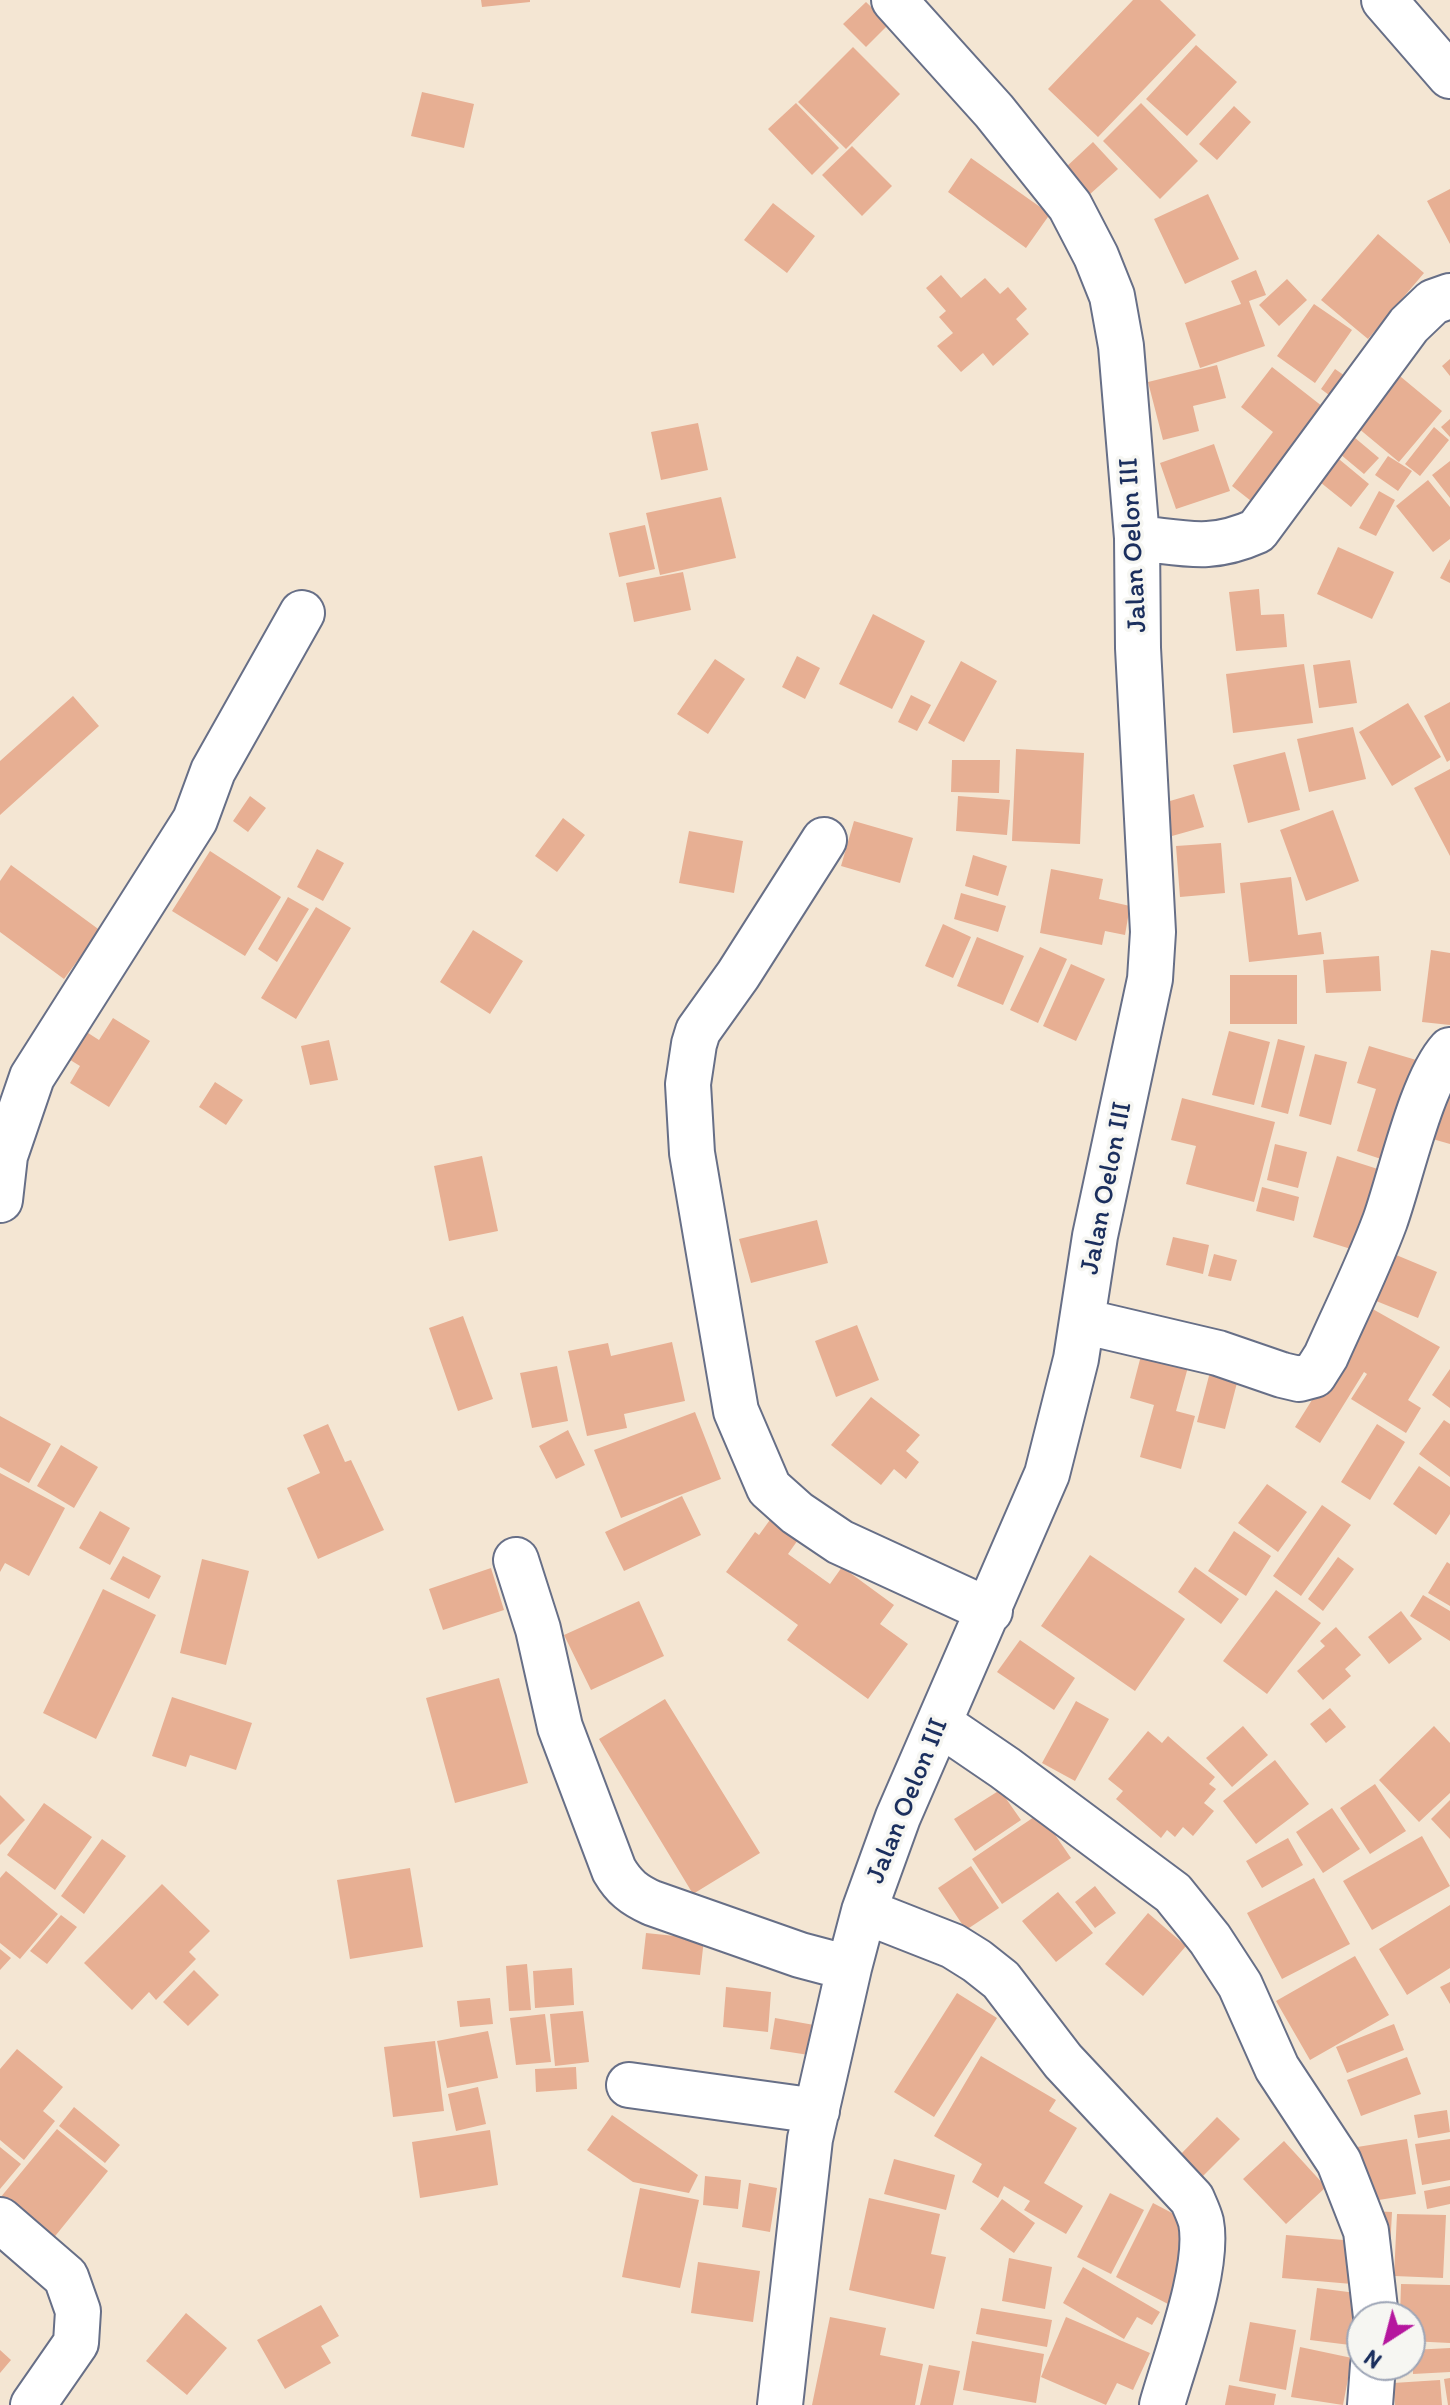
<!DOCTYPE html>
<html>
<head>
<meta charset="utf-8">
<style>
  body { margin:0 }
  #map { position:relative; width:1450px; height:2405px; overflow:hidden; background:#f4e6d3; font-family:Itim,sans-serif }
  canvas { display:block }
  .north { position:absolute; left:1346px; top:2301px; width:80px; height:80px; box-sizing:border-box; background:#f6f6f2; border:2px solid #9ea6b7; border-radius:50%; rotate:216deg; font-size:22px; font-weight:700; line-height:32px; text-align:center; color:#1b2f5e }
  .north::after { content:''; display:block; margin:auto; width:28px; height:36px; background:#b5179e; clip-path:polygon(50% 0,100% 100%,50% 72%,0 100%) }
</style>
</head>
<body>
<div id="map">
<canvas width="1450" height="2405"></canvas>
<div class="north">N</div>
</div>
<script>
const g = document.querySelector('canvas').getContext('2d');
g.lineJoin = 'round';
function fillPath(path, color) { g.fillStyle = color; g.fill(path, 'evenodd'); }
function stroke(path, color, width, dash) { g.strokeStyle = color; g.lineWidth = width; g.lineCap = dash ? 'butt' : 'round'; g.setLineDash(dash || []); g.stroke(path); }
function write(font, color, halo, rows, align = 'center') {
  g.font = font + ' Itim,sans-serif'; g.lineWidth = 7; g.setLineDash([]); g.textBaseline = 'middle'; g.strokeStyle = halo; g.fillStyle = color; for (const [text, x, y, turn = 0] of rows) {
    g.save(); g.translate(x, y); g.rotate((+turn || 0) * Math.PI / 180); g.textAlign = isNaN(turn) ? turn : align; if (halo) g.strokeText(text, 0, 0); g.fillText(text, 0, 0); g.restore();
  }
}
const building = new Path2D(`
  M481,0H530V2L482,7Z
  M1133,0H1160L1196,35L1098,137L1048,89Z
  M866,2L889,24L866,47L843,24Z
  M1196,45L1237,82L1187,136L1146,99Z
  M853,47L900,94L846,149L798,102Z
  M422,92L474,104L464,148L411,136Z
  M796,103L839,148L812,175L768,129Z
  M1141,103L1198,161L1160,199L1103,141Z
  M1234,106L1251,122L1217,160L1199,144Z
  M1093,142L1118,169L1089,195L1065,168Z
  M852,146L892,186L862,216L822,175Z
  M971,158L1050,214L1026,248L948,192Z
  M1450,189V244L1427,201Z
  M1208,194L1239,259L1185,284L1154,219Z
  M773,203L815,236L787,273L744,240Z
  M1378,234L1424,273L1368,339L1321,300Z
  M1256,270L1266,295L1249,301L1265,346L1200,368L1185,323L1241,304L1231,281Z
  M941,275L961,298L985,278L1000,294L1008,287L1027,309L1016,319L1029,334L993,366L983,353L961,372L937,346L953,333L939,317L946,311L926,288Z
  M1287,279L1307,300L1279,326L1259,305Z
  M1314,304L1352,330L1315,383L1277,356Z
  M1450,359V376L1442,366Z
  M1217,365L1226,398L1193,406L1199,431L1163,440L1148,382Z
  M1272,367L1327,410L1260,508L1232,486L1273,432L1241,407Z
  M1335,369L1348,378L1333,398L1321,389Z
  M1395,372L1442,411L1399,462L1352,423Z
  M1450,419V437L1441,427Z
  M698,423L708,470L661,480L651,432Z
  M1434,427L1449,440L1420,476L1405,464Z
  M1348,432L1379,458L1364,474L1334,449Z
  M1214,444L1230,491L1176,509L1160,463Z
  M1334,455L1369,484L1351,507L1315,478Z
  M1388,456L1412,471L1398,491L1375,475Z
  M1450,461V498L1432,475Z
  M1428,480L1450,507V539L1433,552L1396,506Z
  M1379,491L1395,500L1376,536L1359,528Z
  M721,497L736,558L660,575L646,513Z
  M645,525L655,569L619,577L609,533Z
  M1338,547L1394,572L1372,619L1317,594Z
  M1450,559V583L1440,578Z
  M683,572L691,610L634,622L626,583Z
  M1259,589L1261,615L1284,614L1287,647L1236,651L1229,592Z
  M873,614L925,641L892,709L839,684Z
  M797,656L820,668L805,699L782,687Z
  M715,659L745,679L708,734L677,714Z
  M1350,660L1357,703L1319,708L1313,665Z
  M961,661L997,681L964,742L928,723Z
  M1304,664L1313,723L1233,733L1226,674Z
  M911,695L931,705L917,731L898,722Z
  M73,696L99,726L0,815V761Z
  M1450,702V760L1447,762L1424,716Z
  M1408,703L1441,757L1392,786L1359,732Z
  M1353,727L1366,779L1309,792L1297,739Z
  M1016,749L1084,753L1080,844L1012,841Z
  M1285,752L1300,810L1248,823L1233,765Z
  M952,760H1000L999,793L951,792Z
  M1450,769V856L1414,788Z
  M1194,794L1204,827L1172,836L1163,803Z
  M250,796L266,808L248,832L233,821Z
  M958,796L1010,800L1007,835L956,831Z
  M1333,810L1359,881L1306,901L1280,830Z
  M563,818L585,835L557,872L535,856Z
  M854,821L913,838L900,883L841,866Z
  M689,831L743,841L734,893L679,883Z
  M1221,843L1225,893L1180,897L1176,846Z
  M317,849L344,863L323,901L297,887Z
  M210,851L281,897L245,956L172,911Z
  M973,855L1007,866L998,896L965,886Z
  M11,865L105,934L83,963L78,960L64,979L0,932V881Z
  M1051,869L1103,879L1099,899L1130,906L1125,935L1105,931L1102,945L1040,933Z
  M1291,877L1298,935L1321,932L1324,954L1249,962L1240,883Z
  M961,893L1006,906L998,932L954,919Z
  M288,897L309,909L277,962L258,949Z
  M316,907L351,928L296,1019L261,998Z
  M943,924L971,937L953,978L925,966Z
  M473,930L523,961L490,1014L440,982Z
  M977,937L1024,956L1003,1005L957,986Z
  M1040,947L1067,959L1038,1023L1010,1010Z
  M1431,950L1450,953V1025L1422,1022Z
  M1379,956L1381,991L1326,993L1323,960Z
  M1071,964L1105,979L1076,1041L1043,1026Z
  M1230,975H1297V1024H1230Z
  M113,1018L150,1041L109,1107L70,1083L80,1066L67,1058L85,1031L99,1040Z
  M1229,1031L1270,1042L1254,1105L1212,1095Z
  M1278,1039L1305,1046L1288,1114L1261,1107Z
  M329,1040L338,1080L310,1085L301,1046Z
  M1369,1046L1423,1062L1387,1161L1357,1151L1376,1089L1357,1083Z
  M1315,1054L1347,1062L1331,1125L1299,1116Z
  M1450,1078V1144L1429,1138Z
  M215,1082L243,1100L226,1125L199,1107Z
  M1182,1098L1275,1122L1254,1202L1186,1184L1196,1146L1171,1140Z
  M1275,1144L1307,1152L1298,1188L1267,1180Z
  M482,1156L498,1231L449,1241L434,1166Z
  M1337,1156L1381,1170L1357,1251L1313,1237Z
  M1262,1187L1299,1197L1294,1221L1256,1211Z
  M817,1220L828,1263L751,1283L739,1239Z
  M1173,1237L1209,1245L1203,1274L1166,1265Z
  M1377,1247L1437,1272L1418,1318L1359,1294Z
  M1214,1254L1237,1260L1231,1281L1208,1276Z
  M1362,1303L1440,1347L1408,1400L1421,1408L1406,1433L1351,1399L1367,1374L1364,1372L1320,1443L1295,1427L1339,1357Z
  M463,1316L493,1399L458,1411L429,1328Z
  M857,1325L879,1380L836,1397L815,1341Z
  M672,1342L685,1401L624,1414L627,1428L587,1436L568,1351L608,1343L611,1356Z
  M1144,1344L1191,1356L1176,1411L1195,1416L1181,1469L1140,1457L1154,1405L1130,1398Z
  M557,1366L568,1421L532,1428L520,1373Z
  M1450,1369V1408L1432,1395Z
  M1210,1372L1238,1379L1225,1429L1197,1422Z
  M871,1397L920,1435L906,1451L919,1462L906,1479L894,1469L881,1485L831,1445Z
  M695,1412L721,1479L621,1518L594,1450Z
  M0,1416L51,1444L29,1483L0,1467Z
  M1444,1420L1450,1424V1477L1419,1454Z
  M328,1424L345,1462L351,1460L384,1530L318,1559L287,1488L320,1473L303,1435Z
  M1377,1424L1405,1442L1370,1500L1341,1482Z
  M568,1430L585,1465L556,1479L539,1446Z
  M61,1445L98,1467L74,1508L37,1486Z
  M1419,1466L1450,1487V1514L1436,1535L1393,1504Z
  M0,1473L65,1508L29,1576L5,1563L0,1572Z
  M1267,1484L1307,1512L1278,1552L1238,1523Z
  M682,1496L701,1535L624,1571L605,1532Z
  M1322,1505L1351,1525L1301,1596L1273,1576Z
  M100,1511L130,1528L110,1565L79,1548Z
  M772,1517L800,1537L788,1554L830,1584L842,1567L894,1605L880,1624L908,1644L868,1699L787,1640L798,1625L726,1572L755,1532L759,1535Z
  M1234,1531L1271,1556L1246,1596L1208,1571Z
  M1090,1555L1185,1619L1135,1691L1041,1626Z
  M123,1556L161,1576L149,1599L110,1579Z
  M1338,1557L1354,1569L1323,1611L1308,1599Z
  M202,1559L249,1571L226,1665L180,1653Z
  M1447,1562L1450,1564V1606L1428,1593Z
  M1195,1567L1239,1599L1221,1624L1178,1592Z
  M491,1568L504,1610L443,1630L429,1589Z
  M103,1589L156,1615L96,1739L43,1713Z
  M1276,1590L1321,1623L1267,1694L1223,1661Z
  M1423,1595L1450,1611V1641L1410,1616Z
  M639,1601L664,1656L591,1690L564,1635Z
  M1401,1611L1422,1639L1389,1664L1368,1637Z
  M1336,1627L1361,1655L1345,1669L1351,1676L1323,1700L1297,1671L1325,1646L1320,1641Z
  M1020,1640L1075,1678L1054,1710L997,1672Z
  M499,1678L528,1783L455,1803L426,1698Z
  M172,1697L252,1723L236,1770L190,1755L186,1767L152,1756Z
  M665,1699L760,1853L693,1894L599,1739Z
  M1076,1701L1109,1719L1075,1781L1042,1763Z
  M1330,1708L1346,1727L1326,1743L1310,1724Z
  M1243,1726L1268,1755L1232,1787L1206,1758Z
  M1434,1726L1450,1743V1793L1419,1822L1379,1780Z
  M1148,1731L1162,1743L1168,1736L1215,1777L1209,1784L1216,1789L1204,1803L1214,1811L1193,1836L1183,1827L1175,1837L1167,1830L1161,1838L1116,1799L1123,1791L1108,1779Z
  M1275,1760L1309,1804L1256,1844L1223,1801Z
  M1375,1784L1406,1831L1370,1854L1340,1808Z
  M1000,1790L1021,1820L975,1851L954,1819Z
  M0,1795L25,1820L0,1845Z
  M1450,1800V1839L1431,1819Z
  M44,1803L92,1837L55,1890L7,1855Z
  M1332,1808L1360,1849L1323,1873L1296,1832Z
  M1040,1813L1071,1858L1002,1904L972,1859Z
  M1422,1836L1450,1886L1372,1930L1343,1881Z
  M1288,1838L1303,1865L1262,1888L1246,1861Z
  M102,1839L126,1856L84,1914L61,1896Z
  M971,1866L999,1908L966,1930L938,1888Z
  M410,1868L423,1947L350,1959L337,1880Z
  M6,1871L58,1914L20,1959L0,1943V1878Z
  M1314,1878L1350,1944L1282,1979L1247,1913Z
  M162,1884L210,1931L189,1952L196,1959L156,2000L149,1992L132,2010L84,1963Z
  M1095,1886L1116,1913L1095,1928L1075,1902Z
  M1058,1892L1093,1933L1056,1962L1022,1921Z
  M1450,1905V1968L1407,1995L1379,1949Z
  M1148,1913L1186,1946L1143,1996L1105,1964Z
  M61,1915L77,1927L47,1964L30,1951Z
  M646,1933L704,1939L700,1975L642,1969Z
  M0,1949L11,1958L0,1970Z
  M1355,1956L1389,2015L1310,2060L1276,2001Z
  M527,1964L531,2010L509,2011L506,1966Z
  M572,1968L574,2005L535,2008L533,1971Z
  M194,1970L219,1995L188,2026L163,2002Z
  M1450,1982V2004L1440,1987Z
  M726,1987L771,1992L768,2032L723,2027Z
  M957,1993L997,2018L934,2117L894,2092Z
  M490,1998L493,2024L460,2027L457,2001Z
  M583,2011L589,2062L555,2066L550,2014Z
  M545,2014L551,2062L516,2065L510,2018Z
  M775,2018L814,2025L809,2055L770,2049Z
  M1394,2024L1404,2050L1347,2073L1336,2047Z
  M488,2031L498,2078L447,2088L437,2041Z
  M435,2041L444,2111L393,2117L384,2047Z
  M17,2049L63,2087L43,2111L55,2121L24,2160L0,2140V2069Z
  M981,2056L1056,2100L1049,2111L1077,2128L1044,2183L1083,2206L1066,2234L1024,2210L1030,2201L1004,2186L998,2198L972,2182L982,2164L934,2136Z
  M1407,2057L1421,2094L1361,2116L1347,2080Z
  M576,2067L577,2089L536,2092L535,2069Z
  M478,2087L486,2124L456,2131L448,2094Z
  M74,2107L120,2145L105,2163L59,2126Z
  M1447,2110L1450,2132L1418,2138L1414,2115Z
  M612,2115L698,2175L689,2193L633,2182L587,2150Z
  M1217,2117L1240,2139L1202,2177L1180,2155Z
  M57,2129L108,2171L43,2251L0,2216V2198Z
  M490,2130L498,2185L420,2198L412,2142Z
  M1407,2139L1416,2194L1360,2203L1351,2148Z
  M1450,2139V2180L1422,2185L1415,2144Z
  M1284,2141L1326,2187L1286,2224L1243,2179Z
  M0,2147L21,2164L0,2189Z
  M894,2159L955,2175L946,2210L884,2194Z
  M705,2176L741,2180L738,2209L703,2205Z
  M749,2183L777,2188L770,2232L742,2227Z
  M1450,2186V2204L1427,2209L1424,2191Z
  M640,2188L699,2200L680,2288L622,2277Z
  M1110,2193L1144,2210L1111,2274L1077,2257Z
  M869,2198L940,2214L931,2254L946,2257L934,2309L849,2290Z
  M1002,2199L1035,2223L1014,2253L980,2229Z
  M1153,2203L1193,2224L1199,2243L1168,2304L1116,2277Z
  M1371,2211L1392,2212L1390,2251Z
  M1397,2214L1446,2215L1443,2278L1394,2276Z
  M1286,2235L1355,2241L1352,2284L1282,2278Z
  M1009,2258L1052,2267L1045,2309L1002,2301Z
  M698,2262L760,2271L753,2322L691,2313Z
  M1083,2267L1160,2312L1152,2325L1137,2317L1124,2339L1063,2303Z
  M1401,2284L1450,2285V2343L1410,2341V2317H1400Z
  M1317,2288L1364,2294L1358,2346L1310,2340Z
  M321,2305L339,2336L321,2346L331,2363L285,2389L257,2340Z
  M981,2308L1052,2320L1047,2347L976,2334Z
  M186,2313L227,2348L187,2395L146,2361Z
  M830,2317L886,2328L880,2355L923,2364L915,2405H812Z
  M1066,2317L1150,2353L1133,2390L1117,2383L1106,2405L1041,2377Z
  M1250,2322L1296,2330L1286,2390L1239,2381Z
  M972,2341L1044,2354L1036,2403L963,2390Z
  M1300,2347L1352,2358L1343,2405L1291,2397Z
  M1450,2348V2372L1413,2374L1412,2350Z
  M0,2350L11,2360L0,2373Z
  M929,2365L960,2371L953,2405H920Z
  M1450,2378V2405H1448L1444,2379Z
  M1440,2380L1442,2405H1395L1393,2383Z
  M1229,2385L1276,2394L1274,2405H1225Z`);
const minor = new Path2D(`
  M1384,0L1450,76
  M1137,538C1186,543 1210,552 1257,531L1409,325L1433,302L1450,296
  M824,840L738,975L698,1031L694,1044L688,1084L692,1153L736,1411L769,1488L797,1513L840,1542L990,1611
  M0,1200L5,1156L32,1077L195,820L213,771L302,613
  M1082,1321L1218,1353L1282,1375L1299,1379L1314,1375L1326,1356C1346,1311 1368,1267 1385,1221C1401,1176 1421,1082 1450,1050
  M516,1560L538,1629L560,1727L614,1870C624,1887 634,1895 652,1903L800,1955L849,1968
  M939,1723L1005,1768L1173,1893L1210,1939L1240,1985L1277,2068L1339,2162L1366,2231L1376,2317
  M864,1911L953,1946L977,1961L1001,1980L1063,2061L1192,2199C1195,2206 1199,2214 1201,2222C1210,2268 1175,2358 1162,2405
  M629,2085L817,2111
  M0,2220L66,2277L78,2311L76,2343L33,2405
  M780,2405L810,2139L849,1968L864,1911L898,1817L1047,1474L1076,1359L1095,1236L1150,979L1153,932L1138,648L1137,538L1121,346L1112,296L1096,256L1070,206L994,111L894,0
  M1370,2405L1373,2365`);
const streetNames = [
  ["Jalan Oelon III",1134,545,-93],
  ["Jalan Oelon III",1107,1188,-79],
  ["Jalan Oelon III",908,1801,-68]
];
fillPath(building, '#e7af93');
stroke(minor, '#676f87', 48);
stroke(minor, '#fff', 44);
write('28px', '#1b2f5e', '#f6f6f2', streetNames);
</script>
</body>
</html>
